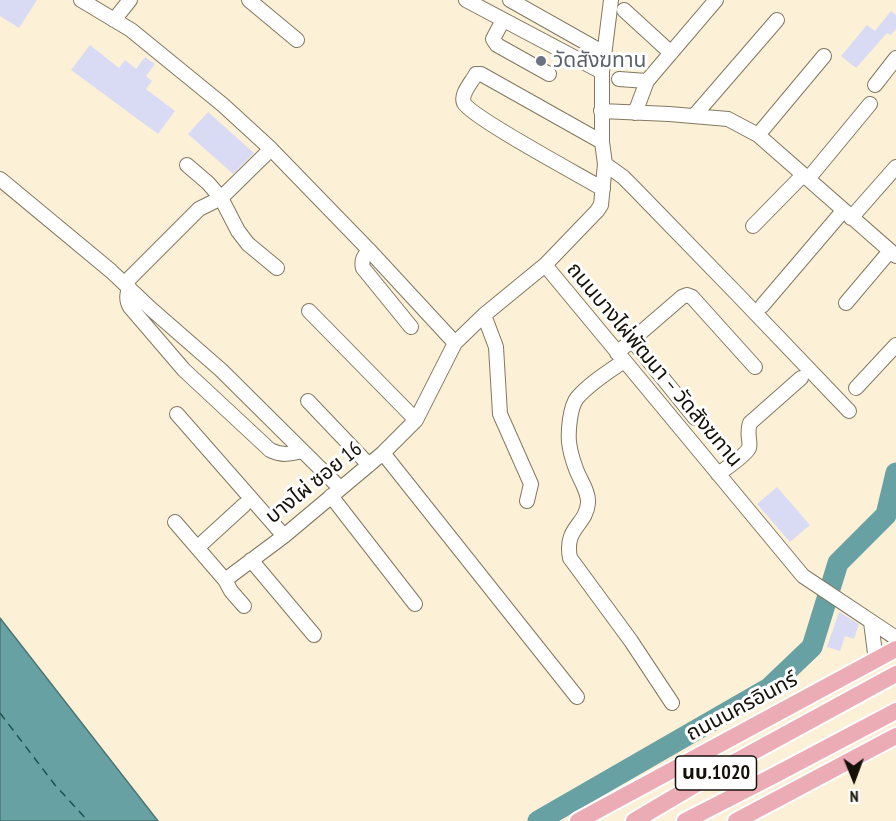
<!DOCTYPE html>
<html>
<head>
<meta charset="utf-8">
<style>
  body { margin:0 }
  #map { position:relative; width:896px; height:821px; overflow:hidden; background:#fcf0d7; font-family:"PT Sans Narrow",sans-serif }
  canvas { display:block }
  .north { position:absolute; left:824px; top:749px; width:60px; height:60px; -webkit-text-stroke:4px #fff; paint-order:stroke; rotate:179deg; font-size:16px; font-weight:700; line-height:24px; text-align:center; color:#151108 }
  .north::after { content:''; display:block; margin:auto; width:21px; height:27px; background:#151108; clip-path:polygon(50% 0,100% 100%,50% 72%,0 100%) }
</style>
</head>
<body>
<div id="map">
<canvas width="896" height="821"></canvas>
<div class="north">N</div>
</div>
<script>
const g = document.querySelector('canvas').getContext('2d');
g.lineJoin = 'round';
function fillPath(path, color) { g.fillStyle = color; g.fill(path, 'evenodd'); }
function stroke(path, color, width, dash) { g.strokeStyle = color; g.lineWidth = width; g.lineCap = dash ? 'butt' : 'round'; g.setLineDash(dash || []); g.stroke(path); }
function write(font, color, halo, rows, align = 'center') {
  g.font = font + ' "PT Sans Narrow","Noto Sans Thai",sans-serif'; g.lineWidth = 6; g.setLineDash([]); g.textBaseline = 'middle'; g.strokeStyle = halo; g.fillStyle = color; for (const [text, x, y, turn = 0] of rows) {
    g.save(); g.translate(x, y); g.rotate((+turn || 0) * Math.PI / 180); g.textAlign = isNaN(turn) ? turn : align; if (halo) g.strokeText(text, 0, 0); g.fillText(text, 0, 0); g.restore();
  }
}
const water = new Path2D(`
  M0,618L158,821H0Z`);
const river = new Path2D(`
  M538,821L769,688L812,647L838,563L886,515L896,473`);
const ferry = new Path2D(`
  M0,713L55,785L88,821`);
const building = new Path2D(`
  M0,0H37L19,28L0,16Z
  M891,11L896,15V29L891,35L887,33L856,68L841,56L867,25L875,31Z
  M90,45L119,68L125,60L136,69L145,57L155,64L146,76L152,81L146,89L175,111L158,134L71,70Z
  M208,112L254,153L233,174L188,134Z
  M777,487L810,525L790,542L757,504Z
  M839,612L859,624L854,639L845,636L840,651L827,647Z`);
const minor = new Path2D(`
  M81,0L131,30L223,105L271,149L369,250L455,343
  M249,0L297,40
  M466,0L602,72
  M510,0L604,53
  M624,10L671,53
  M114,20L130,0
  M503,20L493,39L497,45L549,74
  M619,79L647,81
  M875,85L896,58
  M601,111L669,114L728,119L758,135L896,256
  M635,113L647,81L716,0
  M694,116L777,20
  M758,135L824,56
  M602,142L481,74H476C472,82 460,94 464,103C471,117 583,177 603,189
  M271,149L221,198L238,231L248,244L277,268
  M605,164L623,177L634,188L738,295L849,411
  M0,179L111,271L150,308L221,370L340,488
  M808,179L870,104
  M851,218L896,167
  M753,226L803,175
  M369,250C364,256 361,260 363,268L411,327
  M545,265L803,576L896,638
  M125,283L199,209L221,198L208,183L187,165
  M129,287C127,295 126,300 130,307L184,370L270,450C282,456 290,454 302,451
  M846,303L890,251
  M762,306L843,211
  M309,311L416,420
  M484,315L496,347L500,414L531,484L527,501
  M632,340L695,418
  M617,353L682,297L687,295L692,297L755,367
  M624,361C608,372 590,383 577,398C570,407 568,431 569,442C570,451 573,461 576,469C580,480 589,492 588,503C586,526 564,527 570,558L631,641L672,703
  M856,388L896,345
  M308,401L369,465
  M177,414L284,536
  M383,453L577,697
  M718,474C725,469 745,456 749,448C751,441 746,434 750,423L801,378
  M331,496L415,604
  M175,522L225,580L284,536L383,453L416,420L455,343L484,315L545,265L597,211L601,205L605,164L602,142V72L611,0
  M198,547L244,505
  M251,560L314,635
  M225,580L231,591L244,606
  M871,622L876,661`);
const major = new Path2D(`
  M578,821L896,649
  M634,821L720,770L896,674
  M685,821L773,776L896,711
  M736,821L896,736`);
const markers = [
  [541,61,6,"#6b7280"]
];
const shields = [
  [716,773,81]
];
const shieldNames = [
  ["นบ.1020",716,773]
];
const worshipNames = [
  ["วัดสังฆทาน",553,61]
];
const streetNames = [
  ["ถนนบางไผ่พัฒนา – วัดสังฆทาน",654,365,50],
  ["บางไผ่ ซอย 16",314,483,-39],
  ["ถนนนครอินทร์",742,707,-28]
];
fillPath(water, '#67a1a3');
stroke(water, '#4e7674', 1.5);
stroke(river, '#67a1a3', 21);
stroke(ferry, '#1e5153', 1.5, [8, 6]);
fillPath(building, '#d9dbf5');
stroke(minor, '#827861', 16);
stroke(major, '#fff', 20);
stroke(minor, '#fff', 14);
stroke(major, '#ecacb5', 16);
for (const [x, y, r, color] of markers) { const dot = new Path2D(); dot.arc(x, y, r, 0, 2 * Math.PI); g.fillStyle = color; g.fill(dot); stroke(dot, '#fff', 2); }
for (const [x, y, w] of shields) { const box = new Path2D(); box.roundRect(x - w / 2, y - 17, w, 34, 4.5); g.fillStyle = '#fff'; g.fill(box); stroke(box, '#151108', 1.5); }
write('bold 20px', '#151108', null, shieldNames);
write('21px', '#5b616d', '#fff', worshipNames, 'left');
write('21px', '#151108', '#fff', streetNames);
</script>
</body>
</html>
